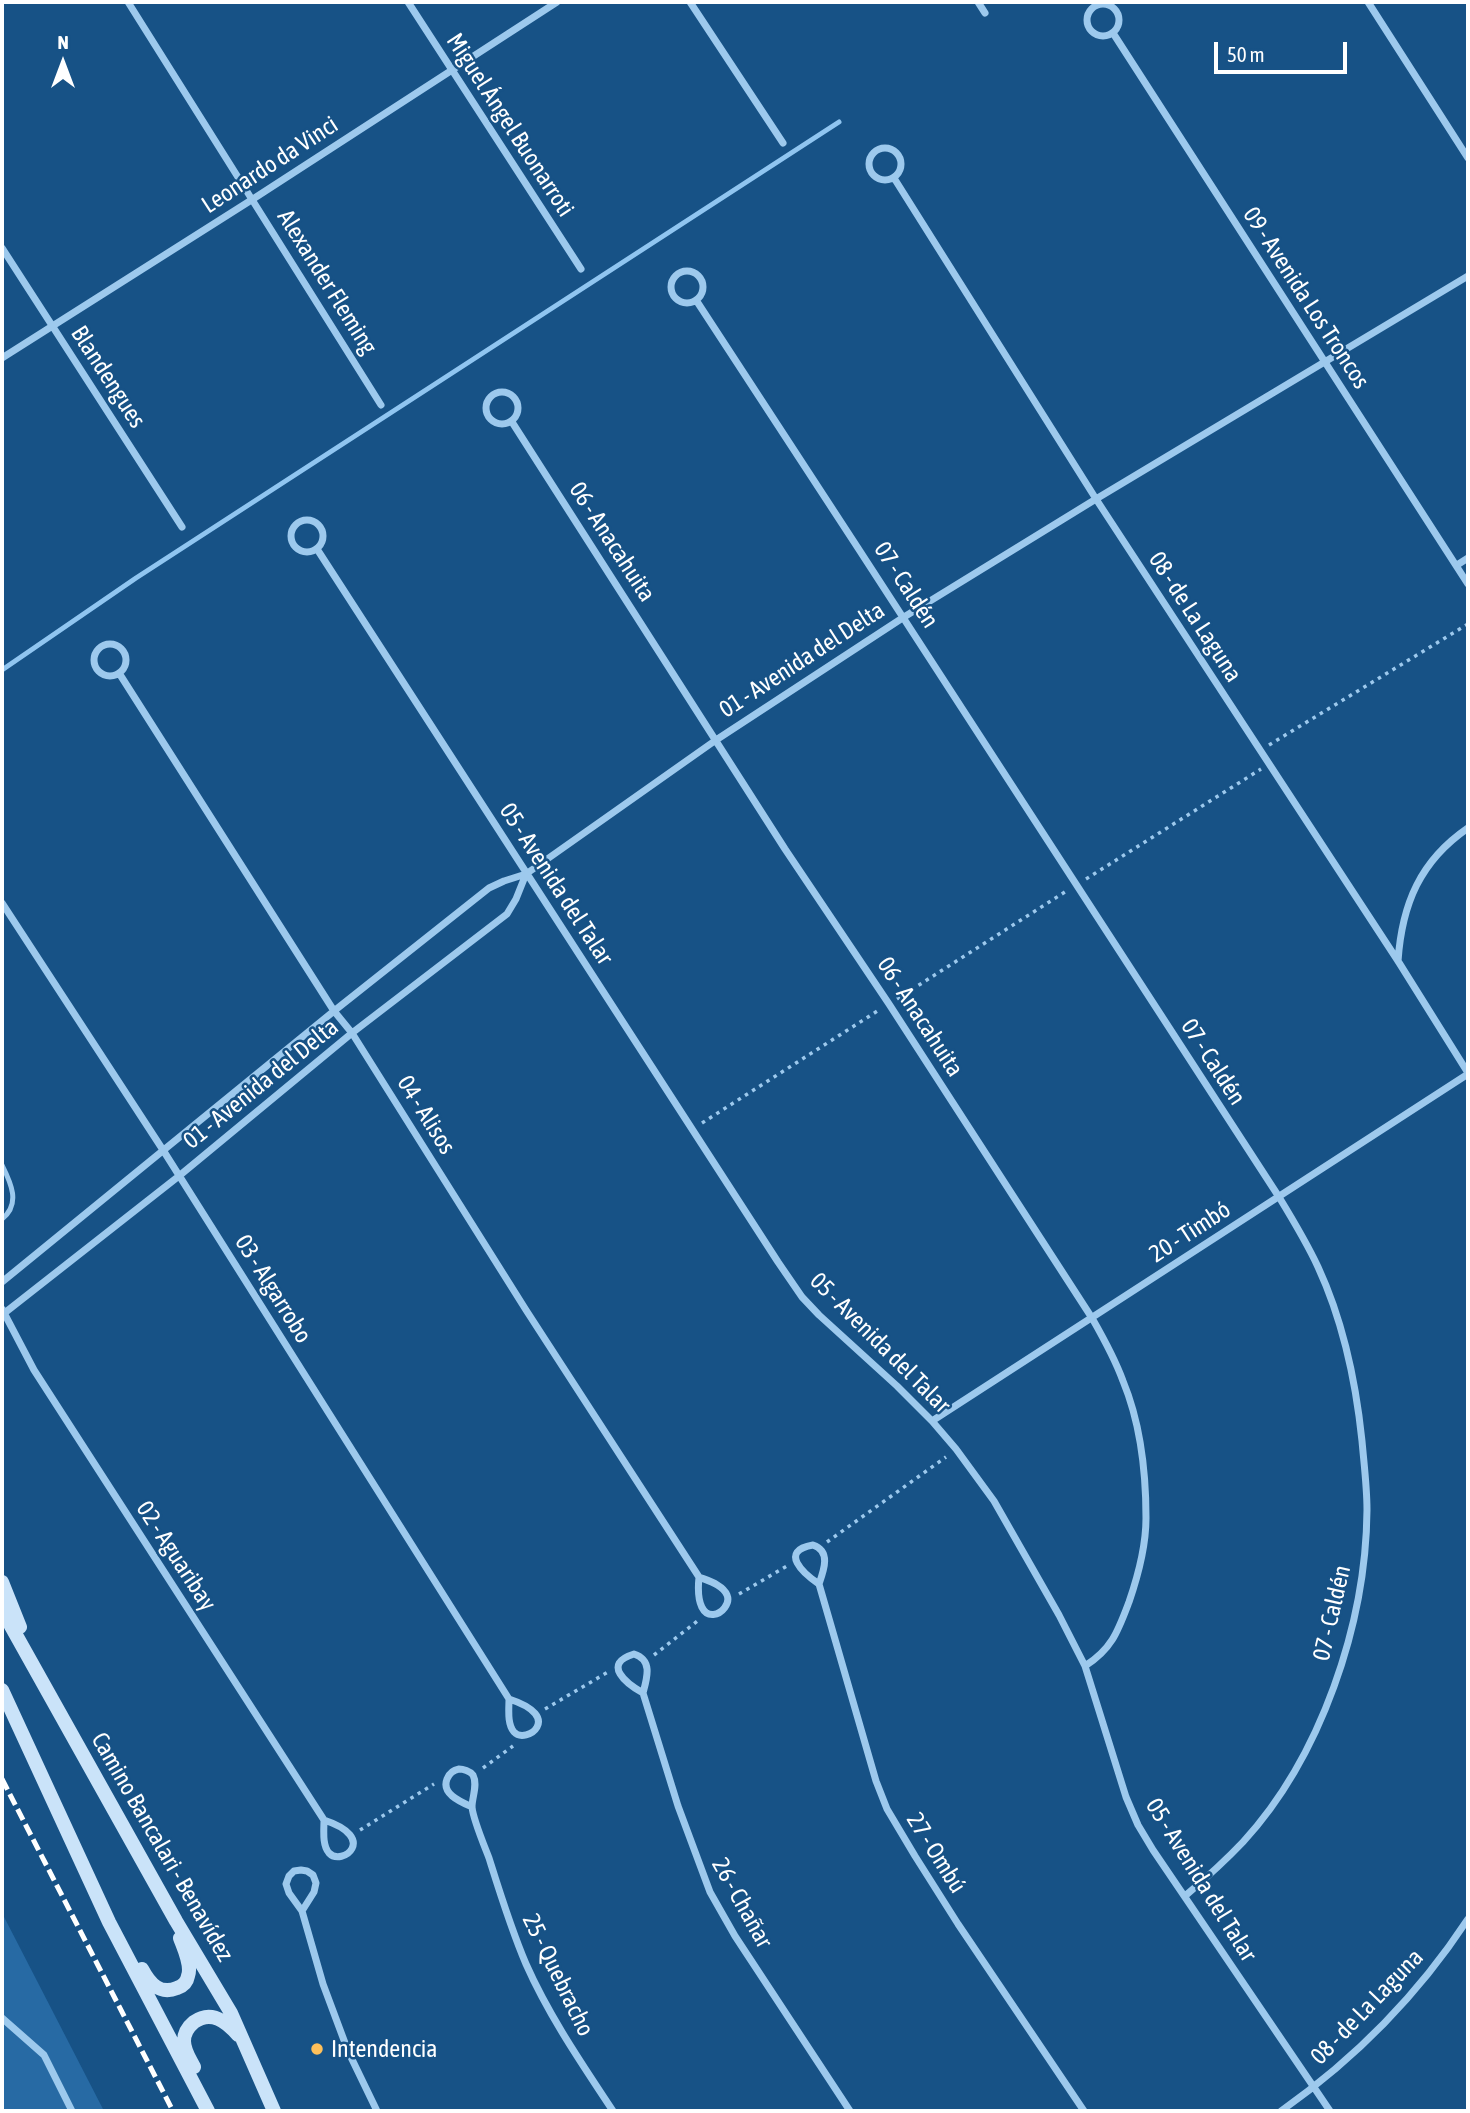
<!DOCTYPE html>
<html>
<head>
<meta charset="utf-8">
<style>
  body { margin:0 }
  #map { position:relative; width:1470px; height:2113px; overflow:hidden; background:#175286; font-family:"Asap Condensed",sans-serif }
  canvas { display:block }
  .frame { position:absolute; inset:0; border:4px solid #fff; pointer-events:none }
  .north { position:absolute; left:28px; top:28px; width:70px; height:70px; -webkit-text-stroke:5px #175286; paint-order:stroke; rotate:0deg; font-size:19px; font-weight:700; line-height:28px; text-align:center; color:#fff }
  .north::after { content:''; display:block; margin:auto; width:24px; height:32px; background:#fff; clip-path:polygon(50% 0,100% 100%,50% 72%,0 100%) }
  .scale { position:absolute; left:1214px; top:42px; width:133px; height:32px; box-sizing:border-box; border:4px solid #fff; border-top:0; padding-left:9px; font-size:21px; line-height:24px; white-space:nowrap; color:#fff; -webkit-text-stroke:5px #175286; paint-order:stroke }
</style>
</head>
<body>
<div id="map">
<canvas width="1470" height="2113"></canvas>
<div class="frame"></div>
<div class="north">N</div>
<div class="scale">50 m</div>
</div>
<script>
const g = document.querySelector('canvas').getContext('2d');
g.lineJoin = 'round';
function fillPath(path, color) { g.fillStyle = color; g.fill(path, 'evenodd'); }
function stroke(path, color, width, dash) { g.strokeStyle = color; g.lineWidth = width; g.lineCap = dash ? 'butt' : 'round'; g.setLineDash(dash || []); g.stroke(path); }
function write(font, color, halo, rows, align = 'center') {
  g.font = font + ' "Asap Condensed",sans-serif'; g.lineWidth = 5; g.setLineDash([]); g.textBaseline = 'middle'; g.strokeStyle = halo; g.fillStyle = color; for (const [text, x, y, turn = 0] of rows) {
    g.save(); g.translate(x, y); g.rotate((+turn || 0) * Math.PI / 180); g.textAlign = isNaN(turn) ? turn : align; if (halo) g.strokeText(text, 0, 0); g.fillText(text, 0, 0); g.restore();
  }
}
const green = new Path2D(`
  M2,1913L104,2111H2Z`);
const stream = new Path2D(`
  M2,670L136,578L839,122`);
const path = new Path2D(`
  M1269,745L1468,624
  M1086,879L1261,769
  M897,999L1068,890
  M702,1123L879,1010
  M827,1542L946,1457
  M739,1594L787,1566
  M654,1655L700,1619
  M545,1709L608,1672
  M483,1768L513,1746
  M360,1830L434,1784`);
const service = new Path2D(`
  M2,1165C11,1183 21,1204 2,1219`);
const minor = new Path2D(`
  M128,2L381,405
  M408,2L581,269
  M690,2L783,143
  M978,2L985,13
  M1368,2L1468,158
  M1087 20a16 16 0 1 1 32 0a16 16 0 1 1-32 0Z
  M1113,33L1468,584
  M869 164a16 16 0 1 1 32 0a16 16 0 1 1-32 0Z
  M894,178L1096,499L1398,961L1468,1073
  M2,248L182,527
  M671 287a16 16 0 1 1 32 0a16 16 0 1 1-32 0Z
  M696,300C892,598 1084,899 1279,1197C1293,1220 1307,1243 1318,1267C1343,1321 1356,1383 1362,1441C1364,1464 1367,1487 1367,1510C1366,1624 1321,1757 1243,1842C1225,1861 1205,1879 1185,1896
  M2,358L253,199L557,2
  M486 408a16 16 0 1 1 32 0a16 16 0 1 1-32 0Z
  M512,422L785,849L889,1004L1092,1318C1104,1339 1115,1359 1123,1381C1140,1422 1146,1473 1146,1518C1146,1545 1138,1576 1129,1602C1118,1631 1112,1649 1085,1666
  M291 536a16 16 0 1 1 32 0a16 16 0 1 1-32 0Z
  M317,549L778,1262L802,1297L819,1315L897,1386L932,1421L956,1449L994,1501L1059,1615L1085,1666L1126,1797L1138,1825L1153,1850L1330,2111
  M1457,565L1468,558
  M94 660a16 16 0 1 1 32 0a16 16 0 1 1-32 0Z
  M119,673L334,1011L352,1033L526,1310L699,1577
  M2,903L163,1150L509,1699
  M1398,961C1402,904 1420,861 1468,828
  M2,1282L334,1011L489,888L504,881L526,874L716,740L904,617L1096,499L1468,276
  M2,1309L34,1370L324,1820
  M2,1315L179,1176L352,1033L507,914L516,899L526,874
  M932,1421L1468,1074
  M813,1545C831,1551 824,1570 819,1584C804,1574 778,1551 813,1545Z
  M699,1577C709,1581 723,1585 727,1595C734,1612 693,1636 699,1577Z
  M819,1584L876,1781L887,1809L915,1856L958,1924L1084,2111
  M634,1654C653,1660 647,1678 643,1693C627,1684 601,1664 634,1654Z
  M643,1693L678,1806L710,1892L735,1936L850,2111
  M509,1699C565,1717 526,1745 514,1732C507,1724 509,1709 509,1699Z
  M472,1807C461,1802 441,1794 447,1779C449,1774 453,1770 459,1769C463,1769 470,1771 473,1775C478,1785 472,1797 472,1807C473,1819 484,1845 489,1858C500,1893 511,1929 526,1964C549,2016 582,2064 613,2111
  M324,1820C379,1838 342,1867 329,1853C322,1845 324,1830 324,1820Z
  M302,1911L314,1892L316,1883L313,1875L307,1871L301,1870L294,1871L289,1876L286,1884L289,1893L302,1911L323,1984L348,2051L377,2111
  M2,2018L44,2055L72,2111
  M1281,2111C1355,2059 1418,1995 1468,1919`);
const secondary = new Path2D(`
  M2,1582L20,1627
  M2,1610L176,1921L231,2013L274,2111
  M2,1690L109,1922L208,2111
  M142,1969C150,1984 160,1995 177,1988C183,1986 187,1982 188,1976C192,1965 184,1949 180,1938
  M194,2067C190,2059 184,2051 184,2041C184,2033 188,2027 194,2022C211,2010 226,2021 238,2035`);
const rail = new Path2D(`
  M2,1779L173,2111`);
const markers = [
  [317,2049,7,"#ffc05a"]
];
const streetNames = [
  ["Miguel Ángel Buonarroti",510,125,57],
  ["Leonardo da Vinci",270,165,-33],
  ["Alexander Fleming",327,282,58],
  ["09 - Avenida Los Troncos",1306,298,57],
  ["Blandengues",108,377,57],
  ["06 - Anacahuita",612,542,57],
  ["07 - Caldén",906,585,57],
  ["08 - de La Laguna",1195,617,57],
  ["01 - Avenida del Delta",802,660,-33],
  ["05 - Avenida del Talar",556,884,57],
  ["06 - Anacahuita",920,1017,57],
  ["07 - Caldén",1213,1062,57],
  ["01 - Avenida del Delta",261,1084,-39],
  ["04 - Alisos",426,1115,58],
  ["20 - Timbó",1190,1232,-33],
  ["03 - Algarrobo",273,1289,58],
  ["05 - Avenida del Talar",880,1343,45],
  ["02 - Aguaribay",176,1556,57],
  ["07 - Caldén",1332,1613,-77],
  ["Camino Bancalari - Benavídez",162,1847,60],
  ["27 - Ombú",936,1853,58],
  ["05 - Avenida del Talar",1201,1880,58],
  ["26 - Chañar",742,1903,61],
  ["25 - Quebracho",558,1975,64],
  ["08 - de La Laguna",1367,2007,-46]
];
const poiNames = [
  ["Intendencia",331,2049]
];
fillPath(green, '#276aa4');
stroke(stream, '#90c5f0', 5);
stroke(path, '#9dc9ed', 3.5, [3.5, 5]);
stroke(service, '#9dc9ed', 5);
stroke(minor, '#9dc9ed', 7);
stroke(secondary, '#cae3f9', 14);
stroke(rail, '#fff', 5, [12, 5]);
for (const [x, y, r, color] of markers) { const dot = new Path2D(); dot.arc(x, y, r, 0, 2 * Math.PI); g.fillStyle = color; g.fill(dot); stroke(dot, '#175286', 2.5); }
write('24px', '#fff', '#175286', streetNames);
write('24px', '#fff', '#175286', poiNames, 'left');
</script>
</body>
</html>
